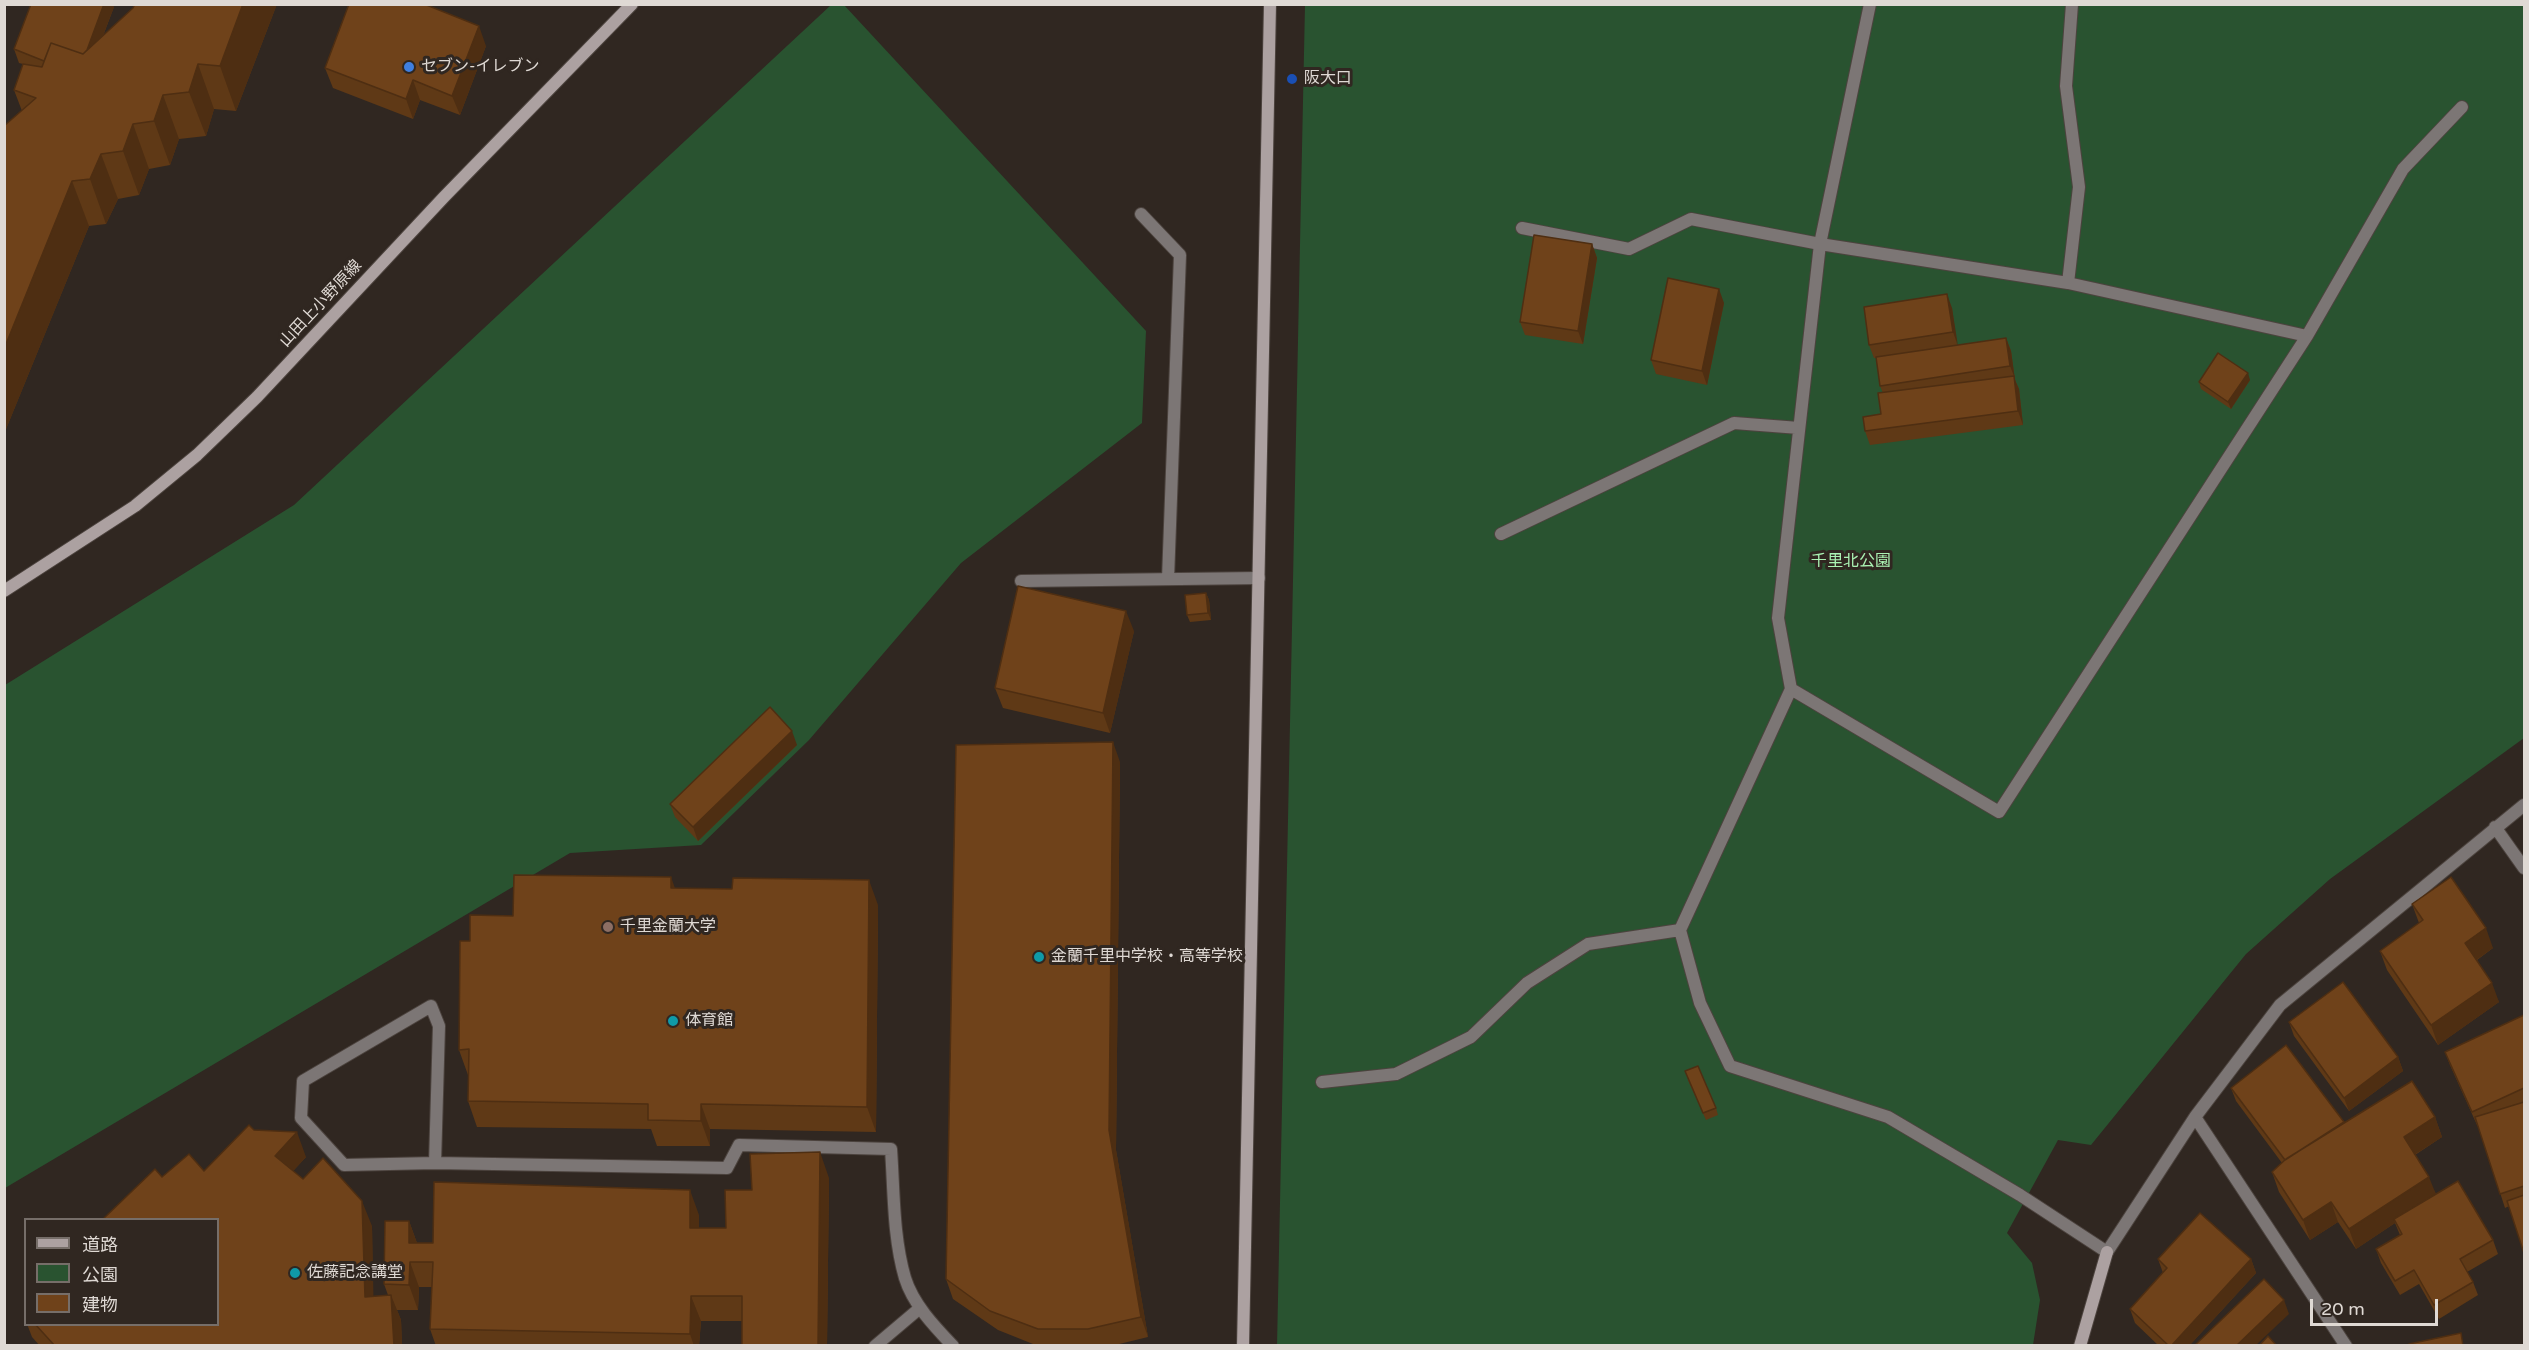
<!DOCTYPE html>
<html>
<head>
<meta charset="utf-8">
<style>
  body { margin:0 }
  #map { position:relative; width:2529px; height:1350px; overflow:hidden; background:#302721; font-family:"Varela Round","Noto Sans JP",sans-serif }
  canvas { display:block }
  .frame { position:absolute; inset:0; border:6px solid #dfd9d4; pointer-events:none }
  .legend { position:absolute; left:24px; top:1218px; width:195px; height:108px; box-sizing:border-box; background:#302721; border:2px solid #766e69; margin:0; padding:8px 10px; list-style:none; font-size:18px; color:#dfd9d4 }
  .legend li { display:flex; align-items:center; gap:12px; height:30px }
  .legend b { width:30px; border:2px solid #766e69 }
  .scale { position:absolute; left:2310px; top:1299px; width:128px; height:27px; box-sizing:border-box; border:3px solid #dfd9d4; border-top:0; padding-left:8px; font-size:18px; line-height:21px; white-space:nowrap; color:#dfd9d4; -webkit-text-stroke:4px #302721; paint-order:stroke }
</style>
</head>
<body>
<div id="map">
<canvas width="2529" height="1350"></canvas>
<div class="frame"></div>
<ul class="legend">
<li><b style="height:8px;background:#aca1a1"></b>道路</li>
<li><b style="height:16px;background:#295330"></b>公園</li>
<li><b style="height:16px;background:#6f421a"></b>建物</li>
</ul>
<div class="scale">20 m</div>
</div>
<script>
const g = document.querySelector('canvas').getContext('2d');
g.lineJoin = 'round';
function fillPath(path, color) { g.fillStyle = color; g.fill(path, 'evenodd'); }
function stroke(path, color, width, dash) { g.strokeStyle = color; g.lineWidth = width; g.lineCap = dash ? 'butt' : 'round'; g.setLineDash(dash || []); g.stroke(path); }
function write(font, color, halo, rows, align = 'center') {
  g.font = font + ' "Varela Round","Noto Sans JP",sans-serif'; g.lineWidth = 6; g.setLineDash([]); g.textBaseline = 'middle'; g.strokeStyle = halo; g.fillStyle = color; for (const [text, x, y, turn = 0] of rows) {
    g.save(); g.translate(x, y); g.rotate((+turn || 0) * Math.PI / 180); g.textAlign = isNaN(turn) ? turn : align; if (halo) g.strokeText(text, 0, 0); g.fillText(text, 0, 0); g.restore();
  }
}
const green = new Path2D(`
  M831,5H844L1146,331L1142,423L961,563L809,740L701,845L570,853L5,1188V685L294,505Z
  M1305,5H2524V738L2330,879L2246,954L2091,1145L2058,1140L2007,1233L2032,1263L2040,1300L2033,1345L1277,1346Z`);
const lane = new Path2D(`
  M1870,4L1820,244L1778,618L1791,689L1680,930L1700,1003L1730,1066L1888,1117L2020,1195L2107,1252
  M1141,214L1180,255L1168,579
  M1522,228L1629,249L1691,219L1820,244L2068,283L2307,336
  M2068,283L2079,187L2066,86L2072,4
  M1501,534L1734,423L1799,428
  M1021,581L1259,578
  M1791,689L1999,812L2307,336L2403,169L2462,107
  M1322,1082L1396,1074L1471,1037L1527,983L1588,944L1680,930
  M435,1163L439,1026L431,1006L303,1081L301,1118L344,1165L435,1163L727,1168L739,1145L891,1149C894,1191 893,1237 905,1278C913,1304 934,1326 953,1346
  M875,1346L920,1308`);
const street = new Path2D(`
  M2495,827L2524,868
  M2195,1117L2346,1346
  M2107,1252L2195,1117L2280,1005L2524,805`);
const secondary = new Path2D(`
  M4,591L135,506L197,455L257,397L444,197L632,4
  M1243,1346L1270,4
  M2080,1346L2107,1252`);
const wall = new Path2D(`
  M277,4L236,111L214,109L206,136L179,139L170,165L149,169L139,195L118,199L106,224L89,226L4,434V126L22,111L14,90L23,64L19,63L14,49L114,7L103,36L133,8Z
  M486,46L460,115L420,100L413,119L333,88L325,68Z
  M1592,244L1597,258L1583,344L1525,335L1520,322Z
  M1724,303L1707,385L1656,374L1651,360Z
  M1952,308L1957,345L2006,338L2011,351L2015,380L2019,389L2023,425L1870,445L1865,431L1881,414L1883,393L1880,386L1876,358H1874L1869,345Z
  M2250,380L2231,409L2201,389L2199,382Z
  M1206,593L1209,600L1211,620L1190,622L1187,615Z
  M1134,631L1110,733L1003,708L995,688Z
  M797,745L698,841L675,817L670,804Z
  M1120,762L1116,1150L1148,1337L1111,1346H1038L998,1330L953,1299L946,1279Z
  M675,888L878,905L876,1132L710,1129V1146H657L651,1129L477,1127L468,1101V1075L459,1050L470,941L513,916Z
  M2412,904L2493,948L2477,960L2499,1002L2438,1045L2387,970L2380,951L2419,923Z
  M2524,1015V1253L2509,1206L2505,1208L2478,1125H2477L2450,1065L2445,1052Z
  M2289,1022L2398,1057L2403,1071L2349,1111L2294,1036Z
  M1687,1078L1716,1108L1718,1115L1706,1120Z
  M2231,1088L2345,1123L2435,1117L2442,1137L2415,1155L2436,1194L2493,1240L2498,1254L2467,1272L2473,1282L2478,1295L2439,1319L2419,1284L2400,1295L2381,1263L2376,1249L2400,1235L2395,1223L2356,1249L2338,1222L2310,1240L2279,1192L2272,1172L2282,1163L2236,1101Z
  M254,1130L306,1157L293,1171L303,1179L372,1226L373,1297L388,1295L384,1284L409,1221L417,1243H433L699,1215V1228H726L752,1190L829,1178L827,1346H742V1321H701L699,1346H436L430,1329L432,1287H419L418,1310H397L401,1320L402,1346H40L32,1337L27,1324H218L162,1177L204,1171Z
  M2158,1259H2251L2256,1273L2189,1346H2159L2135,1323L2130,1309L2163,1273Z`);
const shadedWall = new Path2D(`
  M104,4H113L114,7L83,87L78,74Z
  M243,4H277L236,111L220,66Z
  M479,26L486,46L460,115L452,96Z
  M198,64L214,109L206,136L189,92Z
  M413,80L420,100L413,119L406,99Z
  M163,95L179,139L170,165L154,121Z
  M133,124L149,169L139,195L123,151Z
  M101,154L118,199L106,224L90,179Z
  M72,181L89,226L4,434V349Z
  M1592,244L1597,258L1583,344L1578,331Z
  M1719,289L1724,303L1707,385L1702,371Z
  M1947,294L1952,308L1958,346L1953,332Z
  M2006,338L2011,351L2015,380L2019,389L2023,425L2018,411L2014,376L2010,366Z
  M2248,373L2250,380L2231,409L2228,402Z
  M1206,593L1209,600L1211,620L1208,613Z
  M1126,611L1134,631L1110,733L1103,713Z
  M792,731L797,745L698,841L693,827Z
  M1113,742L1120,762L1116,1150L1148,1337L1141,1317L1109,1130Z
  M671,877L680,902L671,888Z
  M869,880L878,905L876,1132L867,1107Z
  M2486,928L2493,948L2472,963L2465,943Z
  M2492,983L2499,1002L2438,1045L2431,1025Z
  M2398,1057L2403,1071L2349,1111L2344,1098Z
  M701,1104L710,1129V1146L701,1121Z
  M2435,1117L2442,1137L2411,1157L2404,1137Z
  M297,1132L306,1157L284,1181L275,1156Z
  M820,1152L829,1178L827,1346H818Z
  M2429,1177L2437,1197L2394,1219L2395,1223L2356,1249L2349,1229Z
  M690,1190L699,1215V1254L690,1228Z
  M362,1201L372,1226L374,1322L365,1297Z
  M2331,1202L2338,1222L2310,1240L2303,1220Z
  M409,1221L418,1246L409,1243Z
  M2251,1259L2256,1273L2189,1346H2171Z
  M410,1262L419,1287L418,1310L409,1285Z
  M391,1295L401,1320L402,1346H394Z
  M691,1296L701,1321L699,1346H694L690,1334Z
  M2284,1300L2289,1314L2255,1346H2236Z`);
const building = new Path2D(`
  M31,4H104L87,50L83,54L51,43L44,61L14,49Z
  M135,4H243L220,66L198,64L189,92L163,95L154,121L133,124L123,151L101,154L90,179L72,181L4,349V126L36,98L14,90L23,64L42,67L51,43L83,54L133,8Z
  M349,4H424L479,26L452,96L413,80L406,99L325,68Z
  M1534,235L1592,244L1578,331L1520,322Z
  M1668,278L1719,289L1702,371L1651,360Z
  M1947,294L1953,332L1869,345L1864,307Z
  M2006,338L2010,366L1880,386L1876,357Z
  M2218,353L2248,373L2228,402L2199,382Z
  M2014,376L2018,411L1865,431L1863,417L1881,414L1878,393Z
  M1018,586L1126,611L1103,713L995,688Z
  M1206,593L1208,613L1187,615L1185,595Z
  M770,707L792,731L693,827L670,804Z
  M1113,742L1109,1130L1141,1317L1088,1329H1038L990,1311L946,1279L956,745Z
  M514,875L671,877V888L732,889L733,878L869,880L867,1107L701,1104V1121L648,1120V1104L468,1101L469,1049L459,1050L460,941H470V915L513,916Z
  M2451,877L2486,928L2465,943L2492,983L2431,1025L2380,951L2423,920L2412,904Z
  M2343,982L2398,1057L2344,1098L2289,1022Z
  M2524,1015V1088L2472,1112L2445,1052Z
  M2286,1045L2344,1122L2285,1160L2231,1088Z
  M1698,1066L1716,1108L1703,1113L1685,1071Z
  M2412,1081L2435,1117L2404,1137L2429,1177L2349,1229L2331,1202L2303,1220L2272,1172L2286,1159Z
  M2524,1102V1186L2500,1194L2475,1117Z
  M249,1125L254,1130L297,1132L275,1156L303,1179L323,1158L362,1201L365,1297L391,1295L394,1346H55L35,1324H218V1220H102L155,1169L162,1177L189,1154L204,1171Z
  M820,1152L818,1346H742V1296H691L690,1334L430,1329L433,1262H410L409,1285L384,1284L385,1221H409V1243H433L434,1182L690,1190V1228H726L725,1190H752L750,1154Z
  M2458,1181L2493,1240L2460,1259L2473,1282L2434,1305L2414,1270L2395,1281L2376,1249L2402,1234L2394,1219Z
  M2524,1195V1253L2507,1201Z
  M2200,1213L2251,1259L2171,1346H2169L2130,1309L2167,1268L2158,1259Z
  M2264,1279L2284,1300L2236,1346H2194Z
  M2461,1333L2463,1346H2409V1344Z
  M2268,1336L2277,1346H2259Z`);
const markers = [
  [409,67,6,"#3f7fe0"],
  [1292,79,6,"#1a4fb4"],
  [608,927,6,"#8d6e63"],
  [1039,957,6,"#0f9aa8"],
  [673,1021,6,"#0f9aa8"],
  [295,1273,6,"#0f9aa8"]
];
const poiNames = [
  ["セブン-イレブン",421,67],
  ["阪大口",1304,79],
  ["千里金蘭大学",620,927],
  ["金蘭千里中学校・高等学校",1051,957],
  ["体育館",685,1021],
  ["佐藤記念講堂",307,1273]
];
const streetNames = [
  ["山田上小野原線",321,304,-47]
];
const parkNames = [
  ["千里北公園",1851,562]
];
fillPath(green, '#295330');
stroke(lane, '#4c433e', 14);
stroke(street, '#4c433e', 14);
stroke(secondary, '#4c433e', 14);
stroke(lane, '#7c7675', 12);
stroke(street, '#7c7675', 12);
stroke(secondary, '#aca1a1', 12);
fillPath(wall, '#5f3916');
fillPath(shadedWall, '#4e2e12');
fillPath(building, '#6f421a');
stroke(building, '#4e2e12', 1.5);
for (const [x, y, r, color] of markers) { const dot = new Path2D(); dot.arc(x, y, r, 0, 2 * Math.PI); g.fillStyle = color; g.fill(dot); stroke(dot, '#302721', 2); }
write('16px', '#dfd9d4', '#302721', poiNames, 'left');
write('16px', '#dfd9d4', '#302721', streetNames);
write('16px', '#aaf2b3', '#302721', parkNames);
</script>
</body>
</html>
